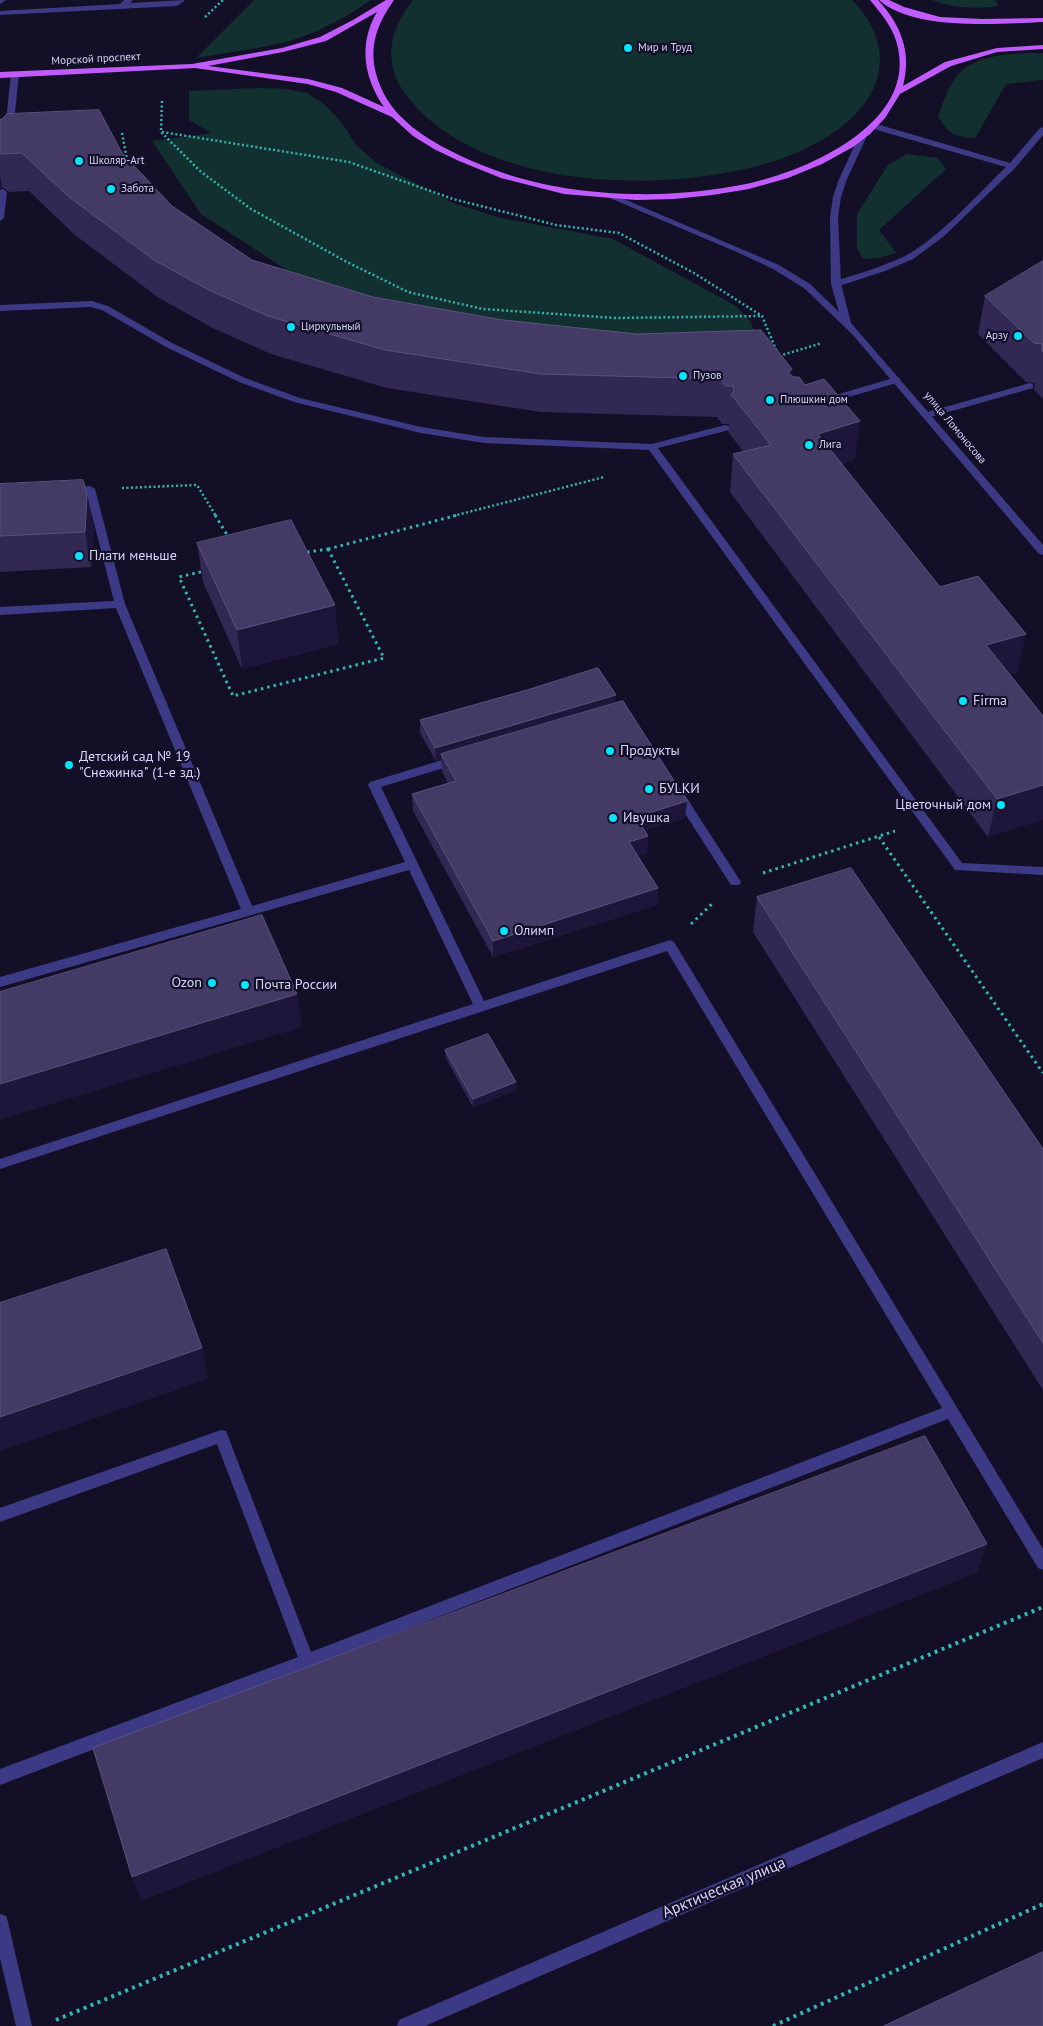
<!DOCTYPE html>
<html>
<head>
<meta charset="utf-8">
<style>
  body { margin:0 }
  canvas { display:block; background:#130f26 }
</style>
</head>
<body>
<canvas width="1043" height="2026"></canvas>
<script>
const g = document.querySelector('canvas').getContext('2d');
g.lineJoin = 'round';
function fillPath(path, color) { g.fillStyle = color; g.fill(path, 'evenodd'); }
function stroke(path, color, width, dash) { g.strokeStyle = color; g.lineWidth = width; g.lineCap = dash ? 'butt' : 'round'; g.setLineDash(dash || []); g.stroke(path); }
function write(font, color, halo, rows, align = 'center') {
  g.font = font + ' "PT Sans",sans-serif'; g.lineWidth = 4.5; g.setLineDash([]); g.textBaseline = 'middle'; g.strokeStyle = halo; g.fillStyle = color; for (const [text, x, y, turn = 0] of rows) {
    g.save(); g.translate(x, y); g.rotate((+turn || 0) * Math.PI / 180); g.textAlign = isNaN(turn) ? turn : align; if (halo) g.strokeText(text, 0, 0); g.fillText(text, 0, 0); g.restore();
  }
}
const green = new Path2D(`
  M254,0H371C354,12 336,22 317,31C282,47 234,51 196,58Z
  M413,0H852C874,22 887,52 876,82C862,120 822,143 786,157C680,196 482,194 407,96C382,64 389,30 413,0Z
  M932,0H995L998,4L997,6C977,9 950,8 932,0Z
  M1043,53V80L1006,84L975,138C954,137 948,134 938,116C943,103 948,88 956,77C975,53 1015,53 1043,53Z
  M260,88L285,89L307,93L324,104L341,122L357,146L377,163L453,203L501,218L613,239L736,306L750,321L759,341L591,350L304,281L201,214L152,141L211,133L189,120V91Z
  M907,154L938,158L946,169L879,230L896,253L879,258L863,259L857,248V214L888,165Z`);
const pathFar2 = new Path2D(`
  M205,17L223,0
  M162,101L161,132L200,171L251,209L345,261L408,292L483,309L615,318L762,316
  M162,132L349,162L453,199L556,225L619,233L694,273L762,316L777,352
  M122,133L127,160
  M779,356L822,343
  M122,488L197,485L216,516
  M453,516L604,477`);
const pathFar1 = new Path2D(`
  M215,515L229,538
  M328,549L384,658L233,696L179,577L243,562Z
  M328,549L458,515
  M879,837L1043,1073
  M763,873L895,831
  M691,924L714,902`);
const path = new Path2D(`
  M56,2020L1043,1607
  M773,2026L1043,1904`);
const service = new Path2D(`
  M0,0H6L0,4Z
  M124,0H133L130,3L185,0L177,6L0,15V11L120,4Z
  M15,71L19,74L13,131L9,134L5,131L11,74Z
  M873,123L1010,163L1040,128L1043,127V135L1015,168L943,237L913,259L885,271L836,287L833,286V282C857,274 882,267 905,256C938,239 979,193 1006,167L870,128V124Z
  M3,189L7,192L4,218L0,221V190Z
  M92,301L108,306L172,343L245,378L300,398L421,427L484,437L652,444L725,425L729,426V430L658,448L962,863L1043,867V875L955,870L649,450L484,443L421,433L294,402L239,382L166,347L102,310L91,307L0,311V305Z
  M897,377L900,378V382L825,404L820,401L822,399Z
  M1030,383L1033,384V388L927,418L922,415L924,413Z
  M90,486L95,489L125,604L252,906L405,862L368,785L370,782L452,757H460L462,760L460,763L381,787L484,1001L670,940L674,942L1043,1549V1570L1038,1568L948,1419L307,1668L0,1785V1769L298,1657L217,1444L0,1522V1508L221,1430L226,1431L311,1652L942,1408L667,951L0,1169V1159L473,1004L409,870L0,987V977L241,909L116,608L0,615V607L114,601L86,492L70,493L65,490L70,487Z
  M677,788L681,789L739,879L741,882L739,885H731L673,795L671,792Z
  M0,1914L6,1916L8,1922L32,2026H16L0,1958Z`);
const minor = new Path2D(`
  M1043,1742V1758L425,2026H397L399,2020Z`);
const tertiary = new Path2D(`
  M863,133L867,136L847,179L841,197L838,217L841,284L851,323L1043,545V555L1039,554L853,335L804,288L773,269L739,253L605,196L606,194H612L779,265L810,284L839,312L831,284L830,217L833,197L839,179L859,136Z`);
const primary = new Path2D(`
  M386,0H394C372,31 366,58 384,94C400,124 432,142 461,156C516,182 574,193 634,194C672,195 710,191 746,184C809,171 927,119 894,35C888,21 879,11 870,0H878C901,25 912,52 903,86L945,62L997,48L1043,45V49L997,52L951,66L900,94L885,118L870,134L853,147L822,164L788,178L749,189L712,195L674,199L636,200L564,194L501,178L459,161L434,149L413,136L392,117L336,92L308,84L195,68L0,78V72L192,64L282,48L320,37L353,20ZM377,12C358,44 364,78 384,107L342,88L308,79L208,66L283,52L326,41Z
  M879,0H889L904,7L940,17L982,19L1043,18V22C999,24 913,31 879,0Z`);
const wall = new Path2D(`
  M0,119L122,153L172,206L252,260L373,297L791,376L860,421L854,459L841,464L940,587L1017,672L1010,674L1043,716L988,837L730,492L733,454L743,451L728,432L729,424H722L717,417L541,412L387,388L271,354L213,328L159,298L75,235L29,191L9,192L2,187L0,188Z
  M1043,261V399L1034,390L1035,383L1026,382L978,334L985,296Z
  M0,484L94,529L91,567L0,572Z
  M197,543L335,605L338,644L242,669L203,582Z
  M615,704L687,801L685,818L645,830L648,836L647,853L638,856L658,888L657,905L493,957L413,811L412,794L448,783L442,771L441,759L436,761L420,733V720Z
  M757,897L1043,1149V1390L753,932Z
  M445,1050L516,1082V1090L473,1107L446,1058Z`);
const shadedWall = new Path2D(`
  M0,175L2,187L0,188Z
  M792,369L788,407L789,371Z
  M860,421L854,459L813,472L818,434Z
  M87,494L94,529L91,567L85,532Z
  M335,605L338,644L242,669L237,630Z
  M1026,634L1017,672L978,683L986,645Z
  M616,695L615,708L441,754V759L436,761L435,748Z
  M1043,785V820L988,837L997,799Z
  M687,801L685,818L635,833L636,817Z
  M648,836L647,853L628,859L629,842Z
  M658,888L657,905L493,957V941Z
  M297,994L302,1027L0,1120V1084Z
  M516,1082V1090L473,1107V1099Z
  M202,1348L208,1379L0,1451V1417Z
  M987,1544L977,1573L141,1901L132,1877Z`);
const building = new Path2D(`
  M99,110L122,153L172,206L252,260L373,297L503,320L637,334L761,330L792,369L789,371V374L794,377H799L805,385L824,379L860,421L818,434L940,587L978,576L1026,634L986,645L1043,716V785L997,799L733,454L771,445L731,394L734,392L733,386H725L720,379L541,374L385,350L268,316L209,290L154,260L69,197L22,153L1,154L0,153V119L1,120L7,114Z
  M1043,261V352L1042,351V344L1034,343L985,296Z
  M83,480L87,494L85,532L0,536V484Z
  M291,520L335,605L237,630L197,543Z
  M598,668L616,695L435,748L420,720L527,690Z
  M623,701L687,801L636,817L648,836L629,842L658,888L493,941L412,794L456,781L441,754Z
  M851,868L1043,1149V1343L757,897Z
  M262,915L297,994L0,1084V992Z
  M488,1034L516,1082L473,1099L445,1050Z
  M166,1249L202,1348L0,1417V1303Z
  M925,1436L987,1544L132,1877L93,1748Z
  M1043,1952V2026H884Z`);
const markers = [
  [628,48,5,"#00e5ff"],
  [79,161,5,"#00e5ff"],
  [111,189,5,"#00e5ff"],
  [291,327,5,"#00e5ff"],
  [1018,336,5,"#00e5ff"],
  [683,376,5,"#00e5ff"],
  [770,400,5,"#00e5ff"],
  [809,445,5,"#00e5ff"],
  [79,556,5,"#00e5ff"],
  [963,701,5,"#00e5ff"],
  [610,751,5,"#00e5ff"],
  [69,765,5,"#00e5ff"],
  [649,789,5,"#00e5ff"],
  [1001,805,5,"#00e5ff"],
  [613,818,5,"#00e5ff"],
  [504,931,5,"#00e5ff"],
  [212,983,5,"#00e5ff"],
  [245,985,5,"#00e5ff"]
];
const farPoinames = [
  ["Мир и Труд",638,48],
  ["Школяр-Art",89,161],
  ["Забота",121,189],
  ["Циркульный",301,327],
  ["Арзу",1008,336,"right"],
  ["Пузов",693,376],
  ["Плюшкин дом",780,400],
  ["Лига",819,445]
];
const farStreetnames = [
  ["Морской проспект",96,59,-3],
  ["улица Ломоносова",955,428,50]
];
const poiNames = [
  ["Плати меньше",89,556],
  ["Firma",973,701],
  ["Продукты",620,751],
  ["Детский сад № 19",79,757],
  ["\"Снежинка\" (1-е зд.)",79,773],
  ["БУLКИ",659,789],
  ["Цветочный дом",991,805,"right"],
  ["Ивушка",623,818],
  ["Олимп",514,931],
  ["Ozon",202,983,"right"],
  ["Почта России",255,985]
];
const nearStreetnames = [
  ["Арктическая улица",724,1888,-23]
];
fillPath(green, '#12302f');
stroke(pathFar2, '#2fb8b0', 2.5, [2, 2.5]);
stroke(pathFar1, '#2fb8b0', 3, [2.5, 4]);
stroke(path, '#2fb8b0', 4, [3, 4.5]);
fillPath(service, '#3d3a85');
fillPath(minor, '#3d3a85');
fillPath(tertiary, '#3d3a85');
fillPath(primary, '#c25bff');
fillPath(wall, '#312854');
fillPath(shadedWall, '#1d163a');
fillPath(building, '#433a66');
stroke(building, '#5a527e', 1);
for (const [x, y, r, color] of markers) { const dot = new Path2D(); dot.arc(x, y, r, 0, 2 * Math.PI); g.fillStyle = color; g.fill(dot); stroke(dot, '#130f26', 2); }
write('11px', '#d9d4ff', '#130f26', farPoinames, 'left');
write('11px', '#d9d4ff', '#130f26', farStreetnames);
write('14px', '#d9d4ff', '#130f26', poiNames, 'left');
write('16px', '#d9d4ff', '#130f26', nearStreetnames);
</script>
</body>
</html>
